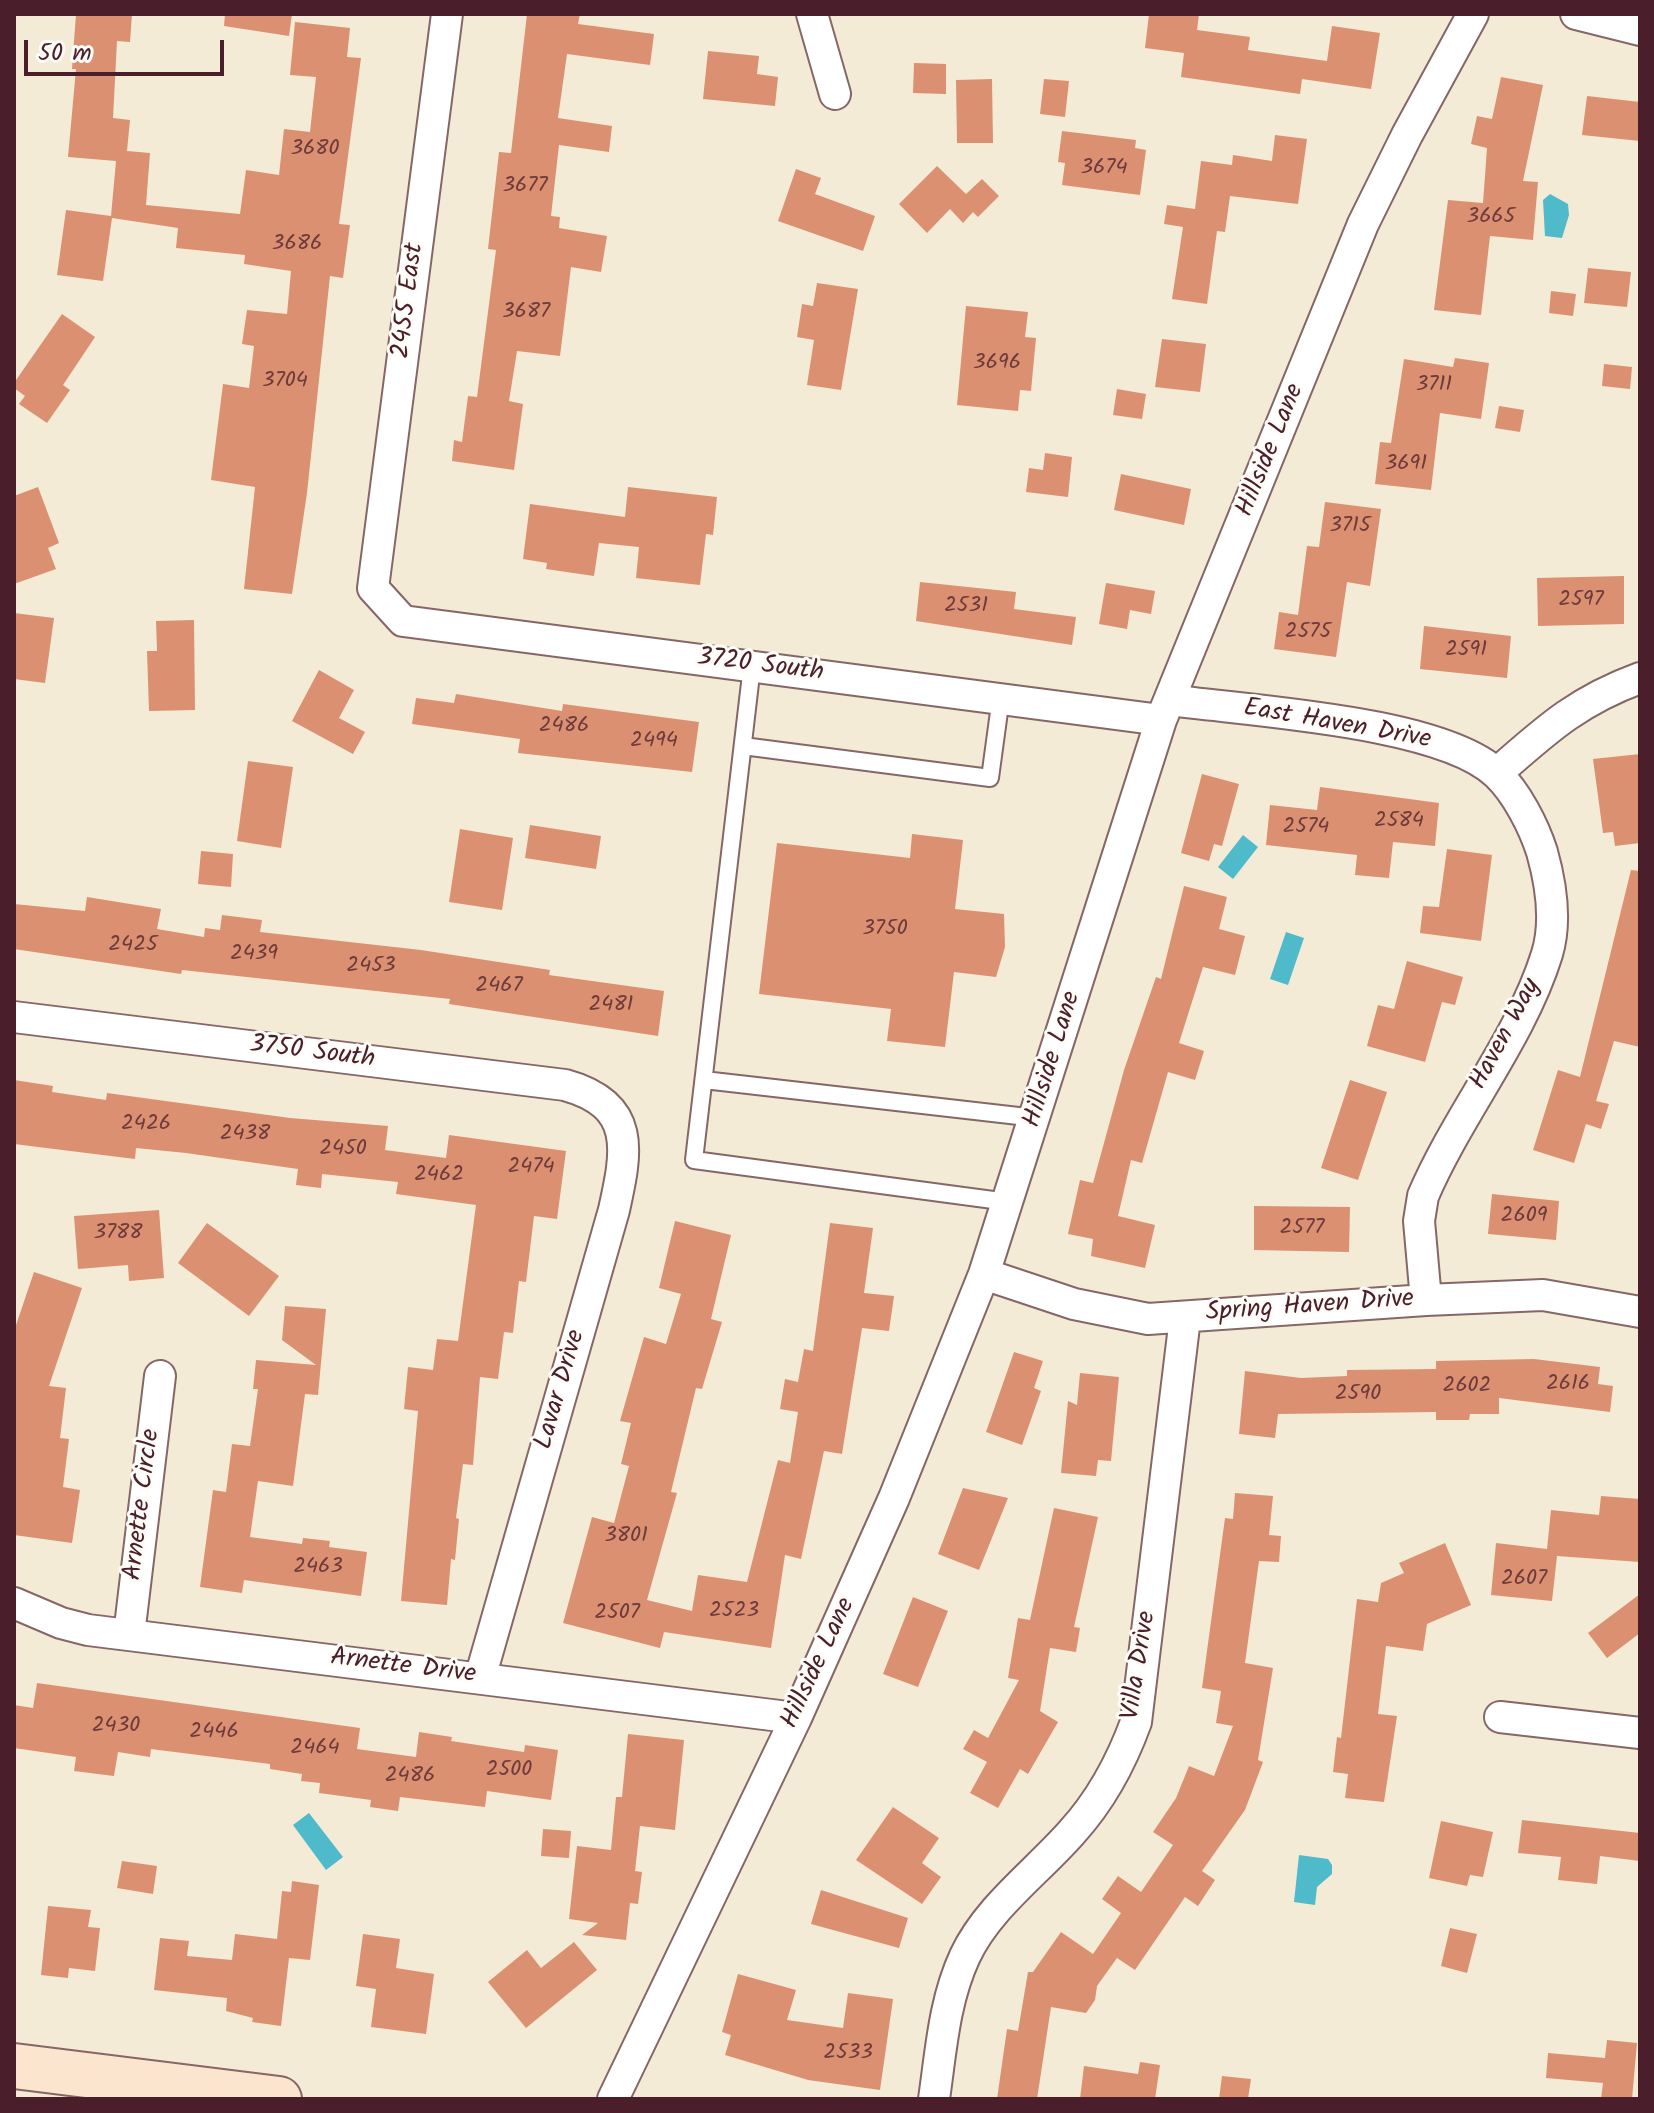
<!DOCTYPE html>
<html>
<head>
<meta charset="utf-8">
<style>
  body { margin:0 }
  #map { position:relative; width:1654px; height:2113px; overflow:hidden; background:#f4ebd6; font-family:Kalam,sans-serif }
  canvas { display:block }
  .frame { position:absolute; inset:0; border:16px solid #4a1f2b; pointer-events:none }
  .scale { position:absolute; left:24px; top:40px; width:200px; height:36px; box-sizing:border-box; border:4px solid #4a1f2b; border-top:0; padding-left:10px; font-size:24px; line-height:28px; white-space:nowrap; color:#4a1f2b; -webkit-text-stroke:6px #fdfcf7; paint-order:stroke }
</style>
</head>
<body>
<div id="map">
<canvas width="1654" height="2113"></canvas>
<div class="frame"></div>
<div class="scale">50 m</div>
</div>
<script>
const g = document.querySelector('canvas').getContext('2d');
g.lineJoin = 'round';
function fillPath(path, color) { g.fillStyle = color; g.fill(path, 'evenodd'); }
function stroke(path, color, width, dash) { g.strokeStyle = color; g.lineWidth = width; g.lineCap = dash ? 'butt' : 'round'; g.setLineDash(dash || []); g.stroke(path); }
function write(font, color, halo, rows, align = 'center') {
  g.font = font + ' Kalam,sans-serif'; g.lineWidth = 6; g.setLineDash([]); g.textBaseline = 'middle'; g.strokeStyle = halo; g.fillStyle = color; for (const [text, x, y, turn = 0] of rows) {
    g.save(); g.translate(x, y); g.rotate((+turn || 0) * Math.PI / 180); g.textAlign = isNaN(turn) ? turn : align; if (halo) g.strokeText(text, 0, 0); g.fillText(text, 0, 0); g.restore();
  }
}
const water = new Path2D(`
  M1550,194L1568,204L1569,215L1562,238L1545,236L1543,200Z
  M1243,835L1258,847L1233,879L1218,867Z
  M1286,932L1304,938L1288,985L1270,979Z
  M309,1813L343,1857L326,1870L293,1825Z
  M1299,1855L1328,1859L1332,1865V1874L1317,1887L1315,1905L1294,1902Z`);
const building = new Path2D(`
  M76,14H132L130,42L117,41L113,118L130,120L127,151L150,153L146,205L240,214L246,170L279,175L284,129L310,132L316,77L290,75L295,22L350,28L347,57L361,58L339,224L350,225L343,278L330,276L307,493L292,594L244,589L255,487L211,480L223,384L249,388L254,346L242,344L247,310L287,314L291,271L244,264L245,255L176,248L178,228L112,218L103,281L57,275L66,210L111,216L116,161L68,157L76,69H72Z
  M225,14H292L289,36L224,26Z
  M527,14H580L578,24L654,34L650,65L567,54L558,118L612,126L609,152L559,145L551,216L560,217L559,228L607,236L601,272L571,267L560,356L517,351L509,401L523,404L514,470L452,461L454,440L462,442L468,396L477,397L496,250L488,249L499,152L511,153Z
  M1149,14H1199L1197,30L1250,37L1248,50L1327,61L1332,26L1380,33L1371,89L1302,79L1300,94L1181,77L1184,53L1145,48Z
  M708,51L759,56L757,74L778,77L775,106L703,99Z
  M914,63L946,64V94L913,93Z
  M1501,77L1543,85L1523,181L1538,182L1533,240L1490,236L1481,315L1434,310L1448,200L1483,203L1487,148L1471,144L1477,116L1492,119Z
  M992,79L993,143H957L956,80Z
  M1044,79L1069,81L1065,117L1040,114Z
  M1587,96L1640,102V141L1582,135Z
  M1062,131L1136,140L1135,148L1146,150L1140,195L1062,185L1065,163L1058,162Z
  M1275,135L1307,139L1298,204L1230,196L1225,232L1217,231L1207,304L1172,299L1183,227L1164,224L1167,205L1195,209L1201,161L1232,165L1233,155L1272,161Z
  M937,166L966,194L982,179L999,196L978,217L973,212L963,223L950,209L927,233L899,204Z
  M796,169L821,178L815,194L875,216L863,251L778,221Z
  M1588,268L1631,272L1627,307L1584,303Z
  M817,283L858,289L841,390L807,385L814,340L797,337L802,304L813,306Z
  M1551,291L1576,294L1573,316L1549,313Z
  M966,306L1028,312L1025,337L1036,338L1031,391L1020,390L1018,411L957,405Z
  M62,314L95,337L63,385L70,390L47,423L19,404L25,396L14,388V383Z
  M1162,339L1206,344L1200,392L1155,387Z
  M1455,358L1489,363L1481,419L1440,413L1431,490L1375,484L1380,442L1391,443L1404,359L1453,367Z
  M1604,364L1632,367L1630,389L1602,386Z
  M1117,389L1146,394L1142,419L1113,415Z
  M1499,406L1524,410L1520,432L1495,428Z
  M1045,453L1072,457L1068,497L1026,492L1029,468L1043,470Z
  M1121,474L1191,489L1184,525L1114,510Z
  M38,487L59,543L48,548L56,569L14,584V496Z
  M628,487L717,497L713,535L706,534L700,585L636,578L639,547L599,543L594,576L546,569L547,563L523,559L530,504L625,517Z
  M1325,502L1381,509L1370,586L1347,582L1336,657L1274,649L1279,612L1298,615L1307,546L1319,547Z
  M1624,576V624L1538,626L1537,578Z
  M920,582L1016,592L1014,609L1076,617L1072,645L916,621Z
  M1106,583L1155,591L1151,614L1130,610L1127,629L1099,624Z
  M14,613L54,618L45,683L14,679Z
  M194,620L195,710L149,711L147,651H157L156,621Z
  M1424,626L1511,636L1507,678L1420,669Z
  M319,670L354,690L339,718L365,732L353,754L292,721Z
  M456,694L562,711L563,704L699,722L692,772L518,753L520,739L412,724L416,698L454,703Z
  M1640,754V843L1615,846L1613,832L1603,833L1593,759Z
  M248,761L293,767L281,848L237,841Z
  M1202,774L1239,784L1222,846L1214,844L1209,861L1181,853Z
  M1320,787L1439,803L1435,846L1393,842L1389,878L1355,875L1357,855L1266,845L1270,805L1317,810Z
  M530,825L601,836L596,869L525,858Z
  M460,829L513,838L502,910L449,902Z
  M912,834L963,840L955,909L1004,914L1005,947L996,977L954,972L945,1047L887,1041L891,1009L759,994L777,843L910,858Z
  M1447,849L1492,855L1481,941L1420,933L1423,906L1439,907Z
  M201,851L233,854L231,887L198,884Z
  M1631,870L1640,871V1047L1614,1041L1596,1101L1609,1104L1601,1129L1586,1124L1574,1163L1533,1150L1558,1070L1580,1077Z
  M1184,886L1227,897L1219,929L1245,936L1235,975L1203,967L1179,1043L1204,1051L1195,1080L1168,1072L1142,1163L1131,1160L1118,1216L1155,1225L1145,1268L1091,1256L1093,1239L1068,1234L1080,1180L1093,1183L1124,1070L1156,977L1161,979Z
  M87,897L161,909L157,929L204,937L205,928L220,930L222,915L262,920L260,932L421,950L550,970L549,975L664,991L658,1036L449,1004L450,999L182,970L181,974L14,949V904L85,911Z
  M1407,961L1463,977L1455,1005L1442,1002L1425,1062L1367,1046L1378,1005L1394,1009Z
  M14,1080L53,1086L52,1092L106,1100L107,1093L290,1118L388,1126L385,1150L446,1158L449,1135L566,1151L557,1219L534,1216L526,1282L519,1281L513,1333L504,1332L498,1379L480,1377L473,1465L463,1464L456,1518L459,1519L455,1560L451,1559L447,1605L401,1601L418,1411L404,1409L408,1367L433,1370L437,1339L458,1341L476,1205L396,1194L398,1182L322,1174L321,1188L296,1185L298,1169L186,1153L136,1148L135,1159L14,1144Z
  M1350,1080L1387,1092L1358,1180L1321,1168Z
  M1492,1194L1559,1201L1556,1240L1488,1234Z
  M1254,1206L1350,1207L1349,1252L1254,1250Z
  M159,1210L164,1278L129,1281L128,1265L78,1269L74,1216Z
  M675,1221L731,1235L711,1319L722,1322L702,1389L696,1388L671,1492L677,1493L647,1600L692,1611L698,1575L747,1582L778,1460L790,1463L798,1412L780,1409L785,1379L798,1382L804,1349L813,1351L830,1223L873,1228L864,1293L894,1296L889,1331L862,1328L842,1454L824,1451L801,1559L785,1555L771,1648L664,1632L660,1648L563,1623L592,1517L614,1523L629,1466L621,1464L631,1423L620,1421L644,1337L666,1344L681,1294L659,1288Z
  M207,1223L279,1276L249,1316L178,1263Z
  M34,1272L82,1288L49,1386L66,1388L60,1438L69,1439L63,1487L80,1490L72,1543L14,1535V1331Z
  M285,1306L326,1309L318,1395L305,1394L293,1486L258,1481L250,1537L302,1544L303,1538L330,1541L329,1547L367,1552L361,1596L244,1580L242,1593L200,1587L213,1490L226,1492L232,1444L250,1446L258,1389H253L256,1360L316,1365L282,1340Z
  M1014,1352L1043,1361L1034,1388L1041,1391L1022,1445L986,1432Z
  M1534,1359L1600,1367L1598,1384L1613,1386L1610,1412L1499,1398V1414H1470L1469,1420H1436V1412L1278,1414L1275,1438L1239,1434L1245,1371L1301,1378L1347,1376V1370L1436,1369V1361Z
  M1080,1373L1119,1377L1111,1461L1098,1460L1096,1476L1061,1473L1068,1401L1077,1405Z
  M963,1488L1008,1498L979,1570L938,1554Z
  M1235,1493L1273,1496L1269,1535L1281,1536L1279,1562L1259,1561L1245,1663L1273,1668L1258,1760L1263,1762L1245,1810L1202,1871L1215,1880L1198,1906L1185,1897L1135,1970L1117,1958L1097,1986L1095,2000L1086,2013L1051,2007L1037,2099H997L1007,2029L1018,2031L1028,1972H1033L1061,1932L1093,1954L1121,1913L1102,1899L1118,1876L1141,1892L1173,1845L1153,1832L1176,1798L1189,1766L1214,1776L1233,1726L1216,1723L1221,1691L1202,1688L1225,1518L1233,1519Z
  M1601,1496L1640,1499V1562L1557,1556L1552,1601L1491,1595L1496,1543L1547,1549L1551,1510L1599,1515Z
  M1054,1508L1098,1517L1074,1627L1080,1628L1076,1652L1050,1648L1040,1711L1058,1722L1028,1774L1020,1769L998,1808L970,1793L987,1762L963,1749L974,1730L988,1738L1019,1680L1008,1678L1018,1618L1030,1620Z
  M1445,1543L1471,1605L1427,1624L1423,1651L1386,1646L1378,1714L1397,1716L1384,1802L1345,1798L1348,1774L1333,1772L1337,1737L1341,1738L1357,1599L1378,1602L1381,1583L1404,1573L1399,1563Z
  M1640,1594V1633L1607,1658L1588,1633Z
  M913,1597L948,1611L918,1687L883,1674Z
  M37,1683L360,1728L357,1749L416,1757L419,1732L452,1737L451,1741L524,1752L525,1745L558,1750L551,1800L487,1791L485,1807L400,1797L398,1811L370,1807L371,1800L319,1793L320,1783L301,1781L302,1774L270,1769V1764L151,1749L150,1757L118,1752L114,1776L74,1771L76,1757L14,1748V1705L33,1708Z
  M628,1734L684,1740L675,1830L640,1826L635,1871L642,1872L638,1904L630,1903L626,1940L582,1935L598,1923L569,1919L577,1846L611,1850L616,1797H622Z
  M893,1807L939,1838L922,1863L941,1877L922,1904L856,1860Z
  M1522,1820L1640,1833V1861L1600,1856L1597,1884L1558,1880L1561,1857L1518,1853Z
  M1441,1821L1493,1832L1483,1877L1470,1875L1467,1886L1429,1878Z
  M543,1829L571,1831L569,1858L541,1856Z
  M122,1861L157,1866L153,1894L117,1888Z
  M292,1881L319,1885L310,1960L289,1958L281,2026L252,2022L253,2018L226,2011L227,1998L154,1990L160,1938L189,1941L187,1956L232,1960L235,1934L277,1939L282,1891L291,1892Z
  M821,1890L908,1918L899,1948L811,1924Z
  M48,1906L91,1910L88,1927L100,1928L95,1971L69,1968L68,1978L41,1975Z
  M1450,1928L1477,1934L1467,1973L1441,1966Z
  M363,1934L400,1939L396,1968L434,1974L426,2034L371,2027L376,1989L356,1986Z
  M574,1942L597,1970L526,2028L488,1982L527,1950L541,1968Z
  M738,1974L796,1990L787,2020L843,2028L848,1993L893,1999L880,2090L808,2080L725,2055L731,2035L722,2032Z
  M1607,2040L1637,2043L1632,2099H1601L1603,2083L1546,2078L1548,2053L1605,2058Z
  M1140,2062L1160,2065L1155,2099H1080L1084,2066L1138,2074Z
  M1222,2076L1251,2079L1248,2099H1219Z`);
const service = new Path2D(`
  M752,666L694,1160L1008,1202
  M743,746L990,778L1001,697
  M704,1080L1036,1118`);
const minor = new Path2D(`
  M447,14L373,588L403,621L1161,720
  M812,14L835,94
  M1576,14L1640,30
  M1170,700C1249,711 1442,721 1497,774C1517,793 1534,827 1542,852C1551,884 1557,921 1547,954C1521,1038 1458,1114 1423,1196L1419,1221L1426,1300
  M1497,773C1546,730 1577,701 1640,678
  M14,1017L565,1085C637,1105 627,1151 614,1210L480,1678
  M984,1274L1074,1304L1148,1319L1426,1300L1543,1295L1640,1312
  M14,1603L61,1623L88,1630L796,1718
  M129,1635L160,1376
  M1500,1717L1640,1733
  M613,2099L796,1718L894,1498L984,1274L1161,720L1363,224L1407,135L1473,14
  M934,2099C941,2051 944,2001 965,1956C988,1907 1037,1872 1072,1832C1102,1799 1121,1763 1136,1722L1185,1318`);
const secondary = new Path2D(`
  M14,2066L279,2099`);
const numberNames = [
  ["3680",315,150],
  ["3674",1104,169],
  ["3677",525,187],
  ["3665",1491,218],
  ["3686",297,245],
  ["3687",526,313],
  ["3696",997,364],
  ["3704",285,382],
  ["3711",1434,386],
  ["3691",1406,465],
  ["3715",1350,527],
  ["2597",1581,601],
  ["2531",966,607],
  ["2575",1308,633],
  ["2591",1466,651],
  ["2486",564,727],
  ["2494",654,742],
  ["2584",1399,822],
  ["2574",1306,828],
  ["3750",885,930],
  ["2425",133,946],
  ["2439",254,955],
  ["2453",371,967],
  ["2467",499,987],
  ["2481",611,1006],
  ["2426",146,1125],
  ["2438",245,1135],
  ["2450",343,1150],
  ["2474",531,1168],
  ["2462",439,1176],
  ["2609",1524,1217],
  ["2577",1302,1229],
  ["3788",118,1234],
  ["2616",1568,1385],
  ["2602",1467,1387],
  ["2590",1358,1395],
  ["3801",626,1537],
  ["2463",318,1568],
  ["2607",1524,1580],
  ["2523",734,1612],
  ["2507",617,1614],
  ["2430",116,1727],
  ["2446",214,1733],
  ["2464",315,1749],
  ["2500",509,1771],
  ["2486",410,1777],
  ["2533",848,2054]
];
const streetNames = [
  ["2455 East",410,301,-83],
  ["Hillside Lane",1272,451,-68],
  ["3720 South",760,667,7],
  ["East Haven Drive",1337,726,10],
  ["Haven Way",1507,1035,-62],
  ["3750 South",312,1054,7],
  ["Hillside Lane",1054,1060,-73],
  ["Spring Haven Drive",1310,1308,-4],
  ["Lavar Drive",562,1390,-74],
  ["Arnette Circle",144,1505,-83],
  ["Hillside Lane",820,1664,-65],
  ["Villa Drive",1141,1666,-81],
  ["Arnette Drive",403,1668,7]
];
fillPath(water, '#4fbaca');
fillPath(building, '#db9071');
stroke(service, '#866667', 20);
stroke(minor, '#866667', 34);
stroke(secondary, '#866667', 48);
stroke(service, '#fff', 16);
stroke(minor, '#fff', 30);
stroke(secondary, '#fce5cf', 44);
write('22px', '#6e3b3c', null, numberNames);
write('26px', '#4a1f2b', '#fdfcf7', streetNames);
</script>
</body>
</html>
